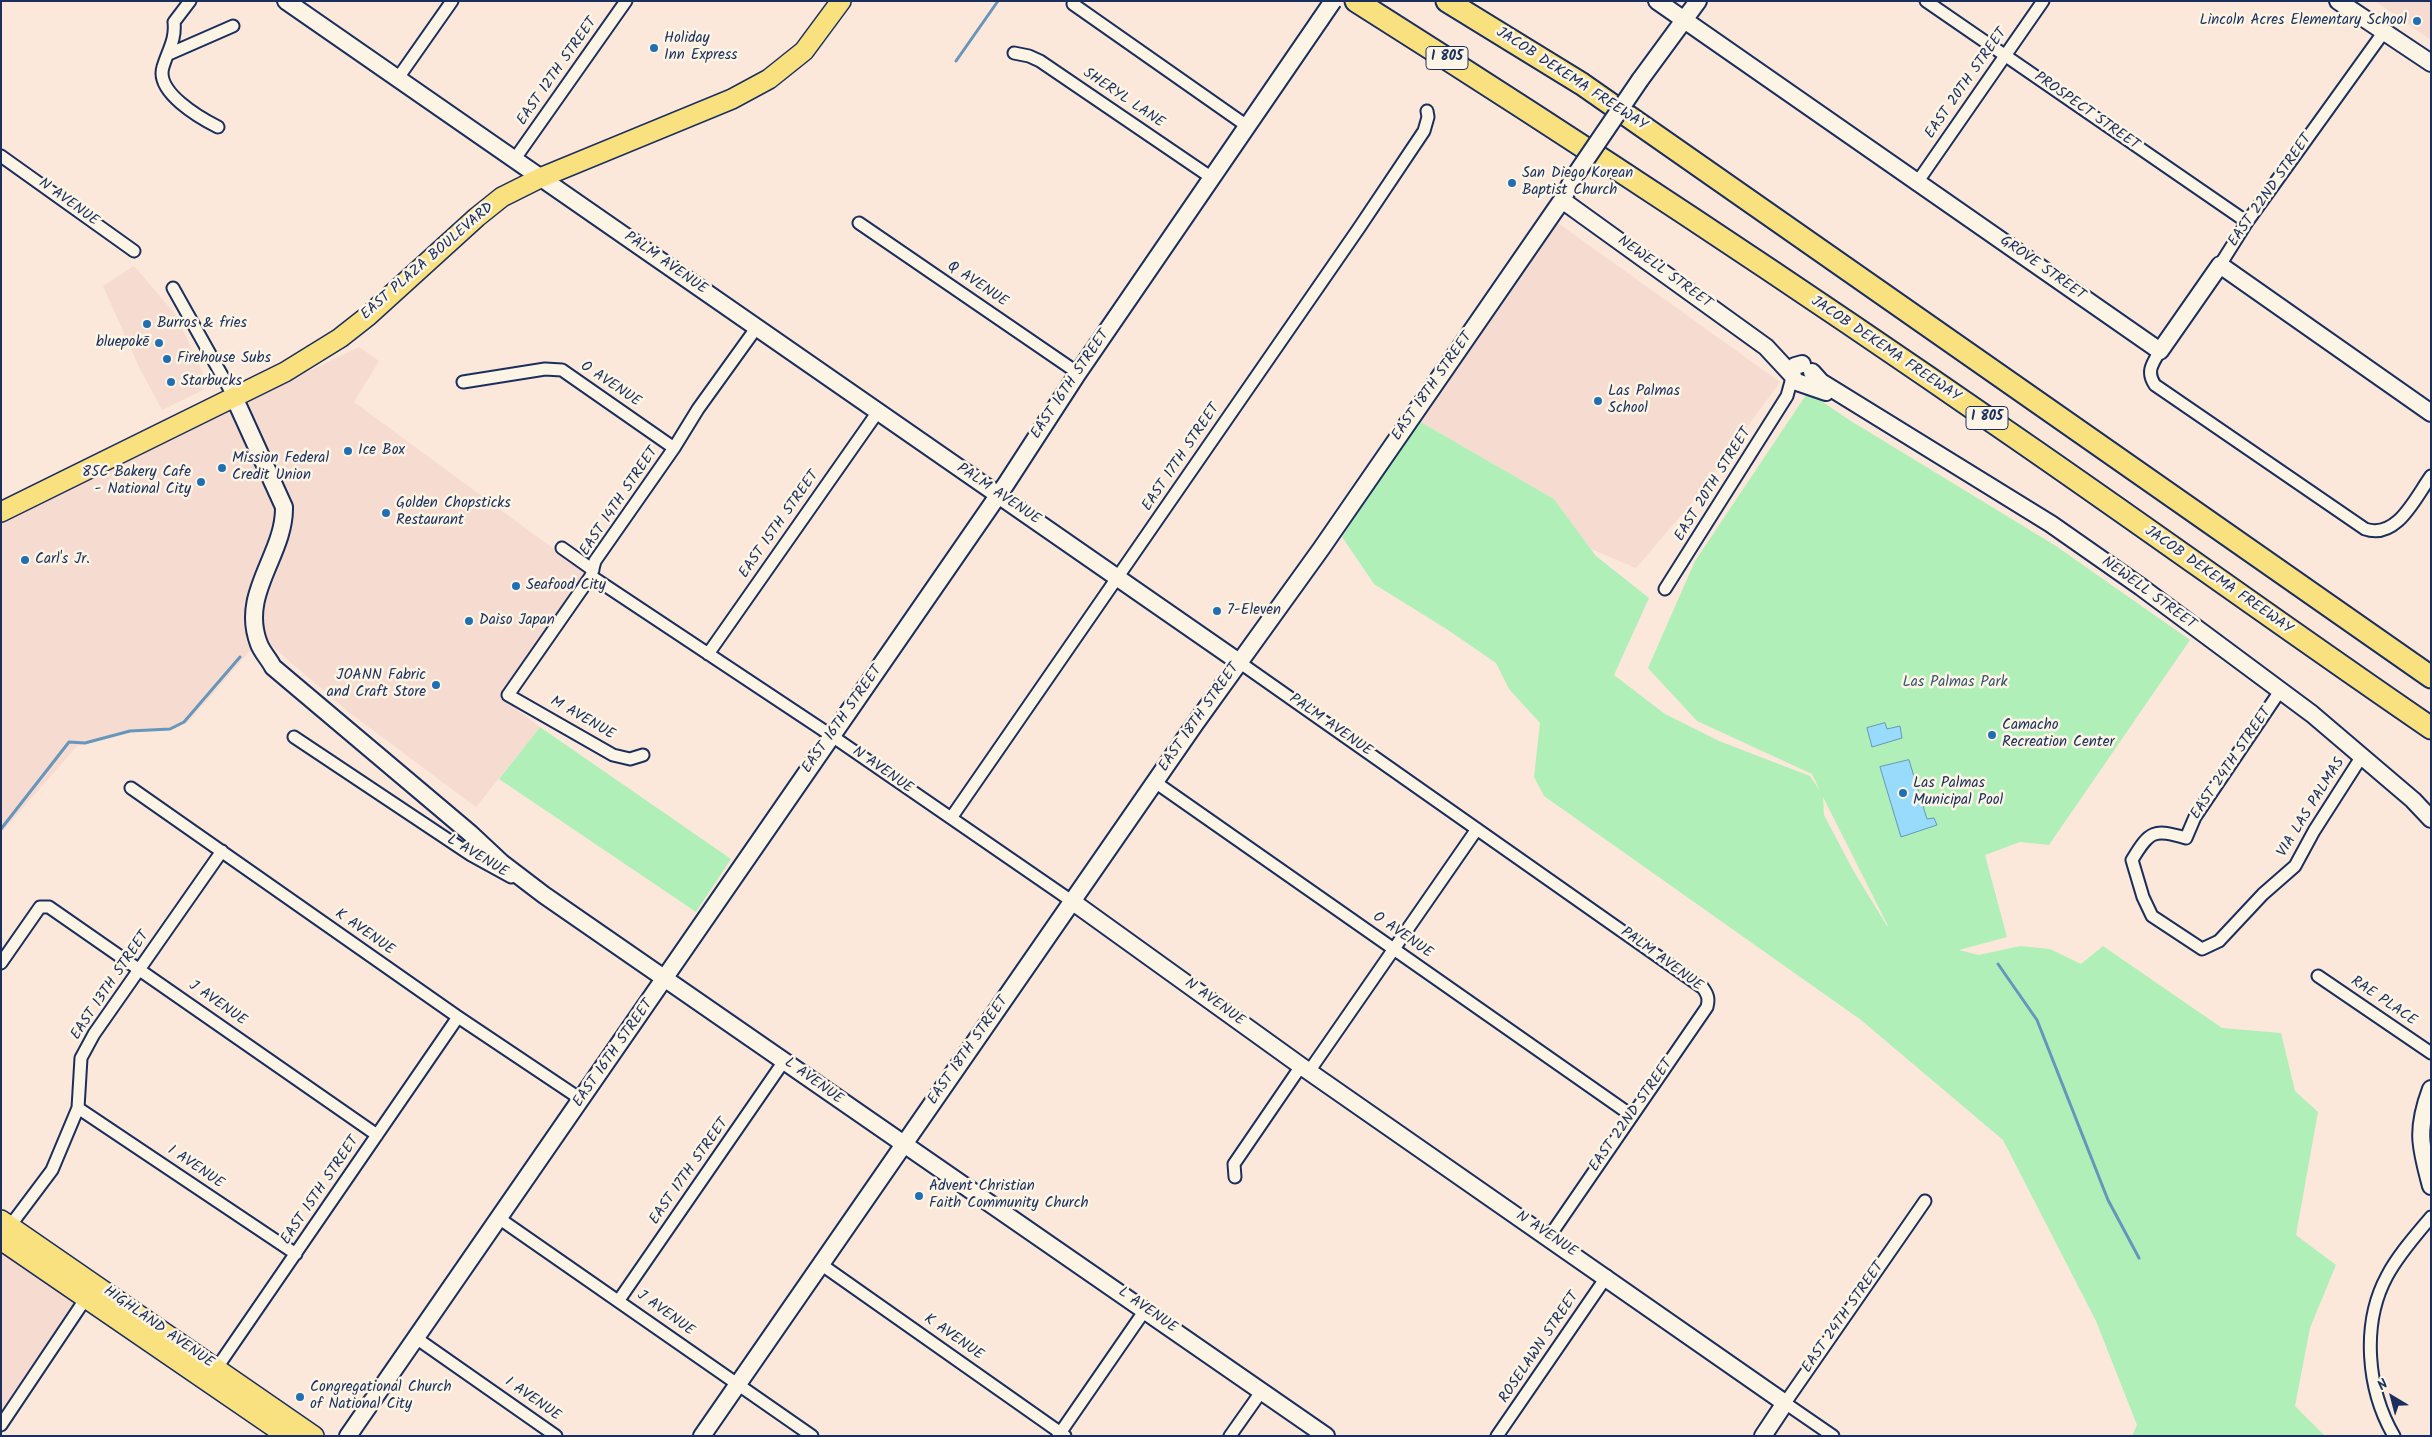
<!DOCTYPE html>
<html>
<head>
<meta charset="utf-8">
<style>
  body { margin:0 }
  #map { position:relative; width:2432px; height:1437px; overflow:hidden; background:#fbe8da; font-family:Kalam,sans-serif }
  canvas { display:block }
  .frame { position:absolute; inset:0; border:2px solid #1b2f5e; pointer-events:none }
  .north { position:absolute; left:2367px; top:1372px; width:50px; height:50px; -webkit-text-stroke:4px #fcf5e5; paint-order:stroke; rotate:323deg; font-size:14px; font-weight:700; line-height:20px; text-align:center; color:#1b2f5e }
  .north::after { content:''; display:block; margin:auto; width:18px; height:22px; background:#1b2f5e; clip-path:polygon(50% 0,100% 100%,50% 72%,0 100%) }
</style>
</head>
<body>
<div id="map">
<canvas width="2432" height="1437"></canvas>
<div class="frame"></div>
<div class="north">N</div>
</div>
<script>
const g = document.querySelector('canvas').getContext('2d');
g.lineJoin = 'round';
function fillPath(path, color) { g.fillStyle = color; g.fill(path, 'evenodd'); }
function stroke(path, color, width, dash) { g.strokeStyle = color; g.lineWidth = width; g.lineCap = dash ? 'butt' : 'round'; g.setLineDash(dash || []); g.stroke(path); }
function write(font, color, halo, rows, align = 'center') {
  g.font = font + ' Kalam,sans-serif'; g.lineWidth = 5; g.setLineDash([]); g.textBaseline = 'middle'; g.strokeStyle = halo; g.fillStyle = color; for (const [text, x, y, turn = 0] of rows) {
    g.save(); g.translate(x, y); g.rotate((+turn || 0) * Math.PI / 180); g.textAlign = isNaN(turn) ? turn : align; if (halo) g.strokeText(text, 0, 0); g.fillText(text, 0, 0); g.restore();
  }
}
const built = new Path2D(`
  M2375,1H2431V40Z
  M1558,223L1780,382L1691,504L1636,568L1591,549L1554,499L1417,420Z
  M134,266L176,315L207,382L201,391L162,410L139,367L103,286Z
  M359,347L379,361L354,402L585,572L501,698L540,727L476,807L351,714L266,641L249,652L187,723L172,730L117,733L77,746L1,833V523L157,444Z
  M1,1248L80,1302L1,1415Z`);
const green = new Path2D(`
  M1808,392L1851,421L2056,546L2190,640L2049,845L2020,842L1985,855L2007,937L1959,950L1979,955L2020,946L2050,949L2081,964L2103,946L2222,1028L2281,1033L2295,1091L2318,1112L2296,1235L2336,1265L2310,1328L2295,1406L2325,1436H2132L2137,1425L2096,1321L2003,1140L1861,1020L1544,796L1534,777L1540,723L1509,689L1496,663L1448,630L1374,584L1342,537L1417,420L1554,499L1596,556L1649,598L1614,675L1665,714L1719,741L1810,776L1820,791L1812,774L1697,721L1648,668L1695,561ZM1823,797L1888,926H1887L1853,870L1824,815Z
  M540,727L731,859L696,912L499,779Z`);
const water = new Path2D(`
  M1885,723L1887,729L1900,726L1902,738L1872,747L1867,728Z
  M1909,760L1927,819L1934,818L1937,825L1901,837L1880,767Z`);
const stream = new Path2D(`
  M956,61L998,1
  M1,829L69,742L85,743L130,731L170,729L184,722L240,657
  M1998,964L2037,1020L2108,1200L2139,1258`);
const street = new Path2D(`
  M190,1L174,22C176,40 168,50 163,67C155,92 200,118 218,127
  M1926,1L2247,222
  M1073,4L1247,126
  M1014,53L1029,56L1040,61L1212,178
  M169,54L233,26
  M398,78L452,1
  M1,156L134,251
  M514,160L626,1
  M1916,184L2043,1
  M859,223L1078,373
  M2220,265L2247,222L2383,33
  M173,288L234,397
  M2160,351C2152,364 2146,372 2155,385L2365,529C2397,540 2415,498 2431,476
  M463,382L545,369L562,370L674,448
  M562,548L593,570
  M591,576L832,736L1073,902
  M1665,589L1787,396L1792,378
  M708,654L877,413
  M1239,662L1703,988C1708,995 1709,999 1707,1007L1549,1237
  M2280,691L2195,817L2186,838C2154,829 2150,830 2132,860L2143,897L2152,916L2202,949L2219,941L2263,894L2295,866L2314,831L2362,756
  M294,737L471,855L511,877
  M643,755L630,759L613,755L508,695L591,576L595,561L674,448L698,409L757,327
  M1155,782L1631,1115
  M131,788L458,1017L582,1100
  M951,818L1359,228L1424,131L1428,117L1427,111
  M1,963L40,907H49L377,1135
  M2318,976L2431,1053
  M1310,1070L1477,829
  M78,1108L296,1254
  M1235,1177L1234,1164L1301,1066
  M500,1219L812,1436
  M10,1226L52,1170L78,1108L81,1058L94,1034L222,851
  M822,1265L1065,1436
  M619,1300L784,1061
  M416,1338L556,1436
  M214,1372L458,1017
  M1,1425L86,1298
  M1058,1436L1145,1310
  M1230,1436L1261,1392
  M1497,1436L1607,1276
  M1833,1436L1785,1403L1925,1201
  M2394,1436C2367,1390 2361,1324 2387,1276C2398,1255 2416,1235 2431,1217`);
const secondary = new Path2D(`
  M286,1L1239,662
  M1657,1L2160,351L2220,265L2431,413
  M2338,1L2431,63
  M1640,80L1698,1
  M1562,200L1766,347L1792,375
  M1802,364L1795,366L1792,372L1794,381L1826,392
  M1812,372L1821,382L2051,524L2141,587L2312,714L2413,800L2431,819
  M234,397L284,507C285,555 239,593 259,644C262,652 269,659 273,667L471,834L502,863L544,895L1326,1436
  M1073,902L1301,1066L1785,1403L1763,1436
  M2431,1089C2416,1129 2420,1146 2431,1186
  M348,1436L1006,484L1078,373L1320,20
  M702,1436L1195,724L1321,549L1562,200L1574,177`);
const primary = new Path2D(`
  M1,512L285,372L340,338L368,316L477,217L502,197L540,178L732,99L769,79L804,51L841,1
  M1,1220L314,1436
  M1,1240L287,1436`);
const highway = new Path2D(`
  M1356,1C1576,140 1794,284 2009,433C2150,530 2289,631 2431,728
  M1447,1L1582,84L2431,677`);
const secondaryBridge = new Path2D(`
  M1320,20L1333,1
  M1574,177L1640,80`);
const markers = [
  [2417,21,5,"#1f6fb2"],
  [654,48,5,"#1f6fb2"],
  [1512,183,5,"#1f6fb2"],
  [147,324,5,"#1f6fb2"],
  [159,343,5,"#1f6fb2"],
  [167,359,5,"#1f6fb2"],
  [171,382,5,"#1f6fb2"],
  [1598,401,5,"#1f6fb2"],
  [348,451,5,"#1f6fb2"],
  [222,468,5,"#1f6fb2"],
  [201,482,5,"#1f6fb2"],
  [386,513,5,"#1f6fb2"],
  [25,560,5,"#1f6fb2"],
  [516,586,5,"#1f6fb2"],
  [1217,611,5,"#1f6fb2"],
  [469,621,5,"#1f6fb2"],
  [436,685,5,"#1f6fb2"],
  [1992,735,5,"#1f6fb2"],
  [1903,793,5,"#1f6fb2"],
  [919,1196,5,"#1f6fb2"],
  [300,1397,5,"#1f6fb2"]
];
const shields = [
  [1447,58,42],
  [1987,418,42]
];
const shieldNames = [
  ["I 805",1447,58],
  ["I 805",1987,418]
];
const poiNames = [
  ["Lincoln Acres Elementary School",2407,21,"right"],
  ["Holiday",664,39],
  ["Inn Express",664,56],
  ["San Diego Korean",1522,174],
  ["Baptist Church",1522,191],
  ["Burros & fries",157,324],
  ["bluepokē",149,343,"right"],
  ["Firehouse Subs",177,359],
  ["Starbucks",181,382],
  ["Las Palmas",1608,392],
  ["School",1608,409],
  ["Ice Box",358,451],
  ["Mission Federal",232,459],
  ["Credit Union",232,476],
  ["85C Bakery Cafe",191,473,"right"],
  ["- National City",191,490,"right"],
  ["Golden Chopsticks",396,504],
  ["Restaurant",396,521],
  ["Carl's Jr.",35,560],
  ["Seafood City",526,586],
  ["7-Eleven",1227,611],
  ["Daiso Japan",479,621],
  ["JOANN Fabric",426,676,"right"],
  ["and Craft Store",426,693,"right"],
  ["Camacho",2002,726],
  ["Recreation Center",2002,743],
  ["Las Palmas",1913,784],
  ["Municipal Pool",1913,801],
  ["Advent Christian",929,1187],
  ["Faith Community Church",929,1204],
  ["Congregational Church",310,1388],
  ["of National City",310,1405]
];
const streetNames = [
  ["EAST 12TH STREET",558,72,-55],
  ["JACOB DEKEMA FREEWAY",1571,80,33],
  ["EAST 20TH STREET",1967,84,-55],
  ["SHERYL LANE",1123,99,34],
  ["PROSPECT STREET",2086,112,35],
  ["EAST 22ND STREET",2271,191,-55],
  ["N AVENUE",68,203,36],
  ["EAST PLAZA BOULEVARD",428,262,-41],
  ["PALM AVENUE",665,264,35],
  ["GROVE STREET",2042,269,35],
  ["NEWELL STREET",1664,273,36],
  ["Q AVENUE",977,285,34],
  ["JACOB DEKEMA FREEWAY",1885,350,34],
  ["O AVENUE",610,385,34],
  ["EAST 16TH STREET",1071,385,-56],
  ["EAST 18TH STREET",1433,387,-55],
  ["EAST 17TH STREET",1182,458,-56],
  ["EAST 20TH STREET",1714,485,-58],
  ["PALM AVENUE",998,495,34],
  ["EAST 14TH STREET",620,502,-56],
  ["EAST 15TH STREET",780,525,-55],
  ["JACOB DEKEMA FREEWAY",2218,581,35],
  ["NEWELL STREET",2148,594,36],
  ["EAST 18TH STREET",1200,718,-55],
  ["M AVENUE",582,719,30],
  ["EAST 16TH STREET",843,720,-55],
  ["PALM AVENUE",1330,726,35],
  ["EAST 24TH STREET",2232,764,-56],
  ["N AVENUE",882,771,35],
  ["VIA LAS PALMAS",2312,808,-58],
  ["L AVENUE",477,857,31],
  ["K AVENUE",364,933,35],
  ["O AVENUE",1402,936,35],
  ["PALM AVENUE",1661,960,36],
  ["EAST 13TH STREET",111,986,-56],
  ["RAE PLACE",2383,1002,34],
  ["N AVENUE",1214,1003,36],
  ["J AVENUE",217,1004,35],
  ["EAST 18TH STREET",969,1051,-55],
  ["EAST 16TH STREET",614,1054,-55],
  ["L AVENUE",813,1082,36],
  ["EAST 22ND STREET",1632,1116,-55],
  ["I AVENUE",195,1168,34],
  ["EAST 17TH STREET",690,1172,-55],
  ["EAST 15TH STREET",321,1191,-56],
  ["N AVENUE",1546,1235,34],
  ["L AVENUE",1147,1311,35],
  ["J AVENUE",665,1314,36],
  ["EAST 24TH STREET",1844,1318,-55],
  ["HIGHLAND AVENUE",158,1328,35],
  ["K AVENUE",953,1338,35],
  ["ROSELAWN STREET",1540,1348,-56],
  ["I AVENUE",532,1400,35]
];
const parkNames = [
  ["Las Palmas Park",1955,683]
];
fillPath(built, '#f6dbd0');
fillPath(green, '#b0f0b8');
fillPath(water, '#99dbfb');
stroke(water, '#6796bc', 1);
stroke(stream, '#6796bc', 3);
stroke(street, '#1b2f5e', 15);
stroke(secondary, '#1b2f5e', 20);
stroke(primary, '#1b2f5e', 22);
stroke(highway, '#1b2f5e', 25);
stroke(street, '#fcf5e5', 11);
stroke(secondary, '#fcf5e5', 16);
stroke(primary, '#fae180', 19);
stroke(highway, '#fae180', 21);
stroke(secondaryBridge, '#1b2f5e', 20, []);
stroke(secondaryBridge, '#fcf5e5', 16);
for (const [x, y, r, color] of markers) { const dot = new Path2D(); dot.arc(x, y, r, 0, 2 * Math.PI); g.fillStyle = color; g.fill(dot); stroke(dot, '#fcf5e5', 2); }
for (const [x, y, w] of shields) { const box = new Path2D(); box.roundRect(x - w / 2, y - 11.5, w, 23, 4); g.fillStyle = '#fcf5e5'; g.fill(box); stroke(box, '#1b2f5e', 1); }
write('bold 14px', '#1b2f5e', null, shieldNames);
write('15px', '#1b2f5e', '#fcf5e5', poiNames, 'left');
write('15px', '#1b2f5e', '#fcf5e5', streetNames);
write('15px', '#395670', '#fcf5e5', parkNames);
</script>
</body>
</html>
